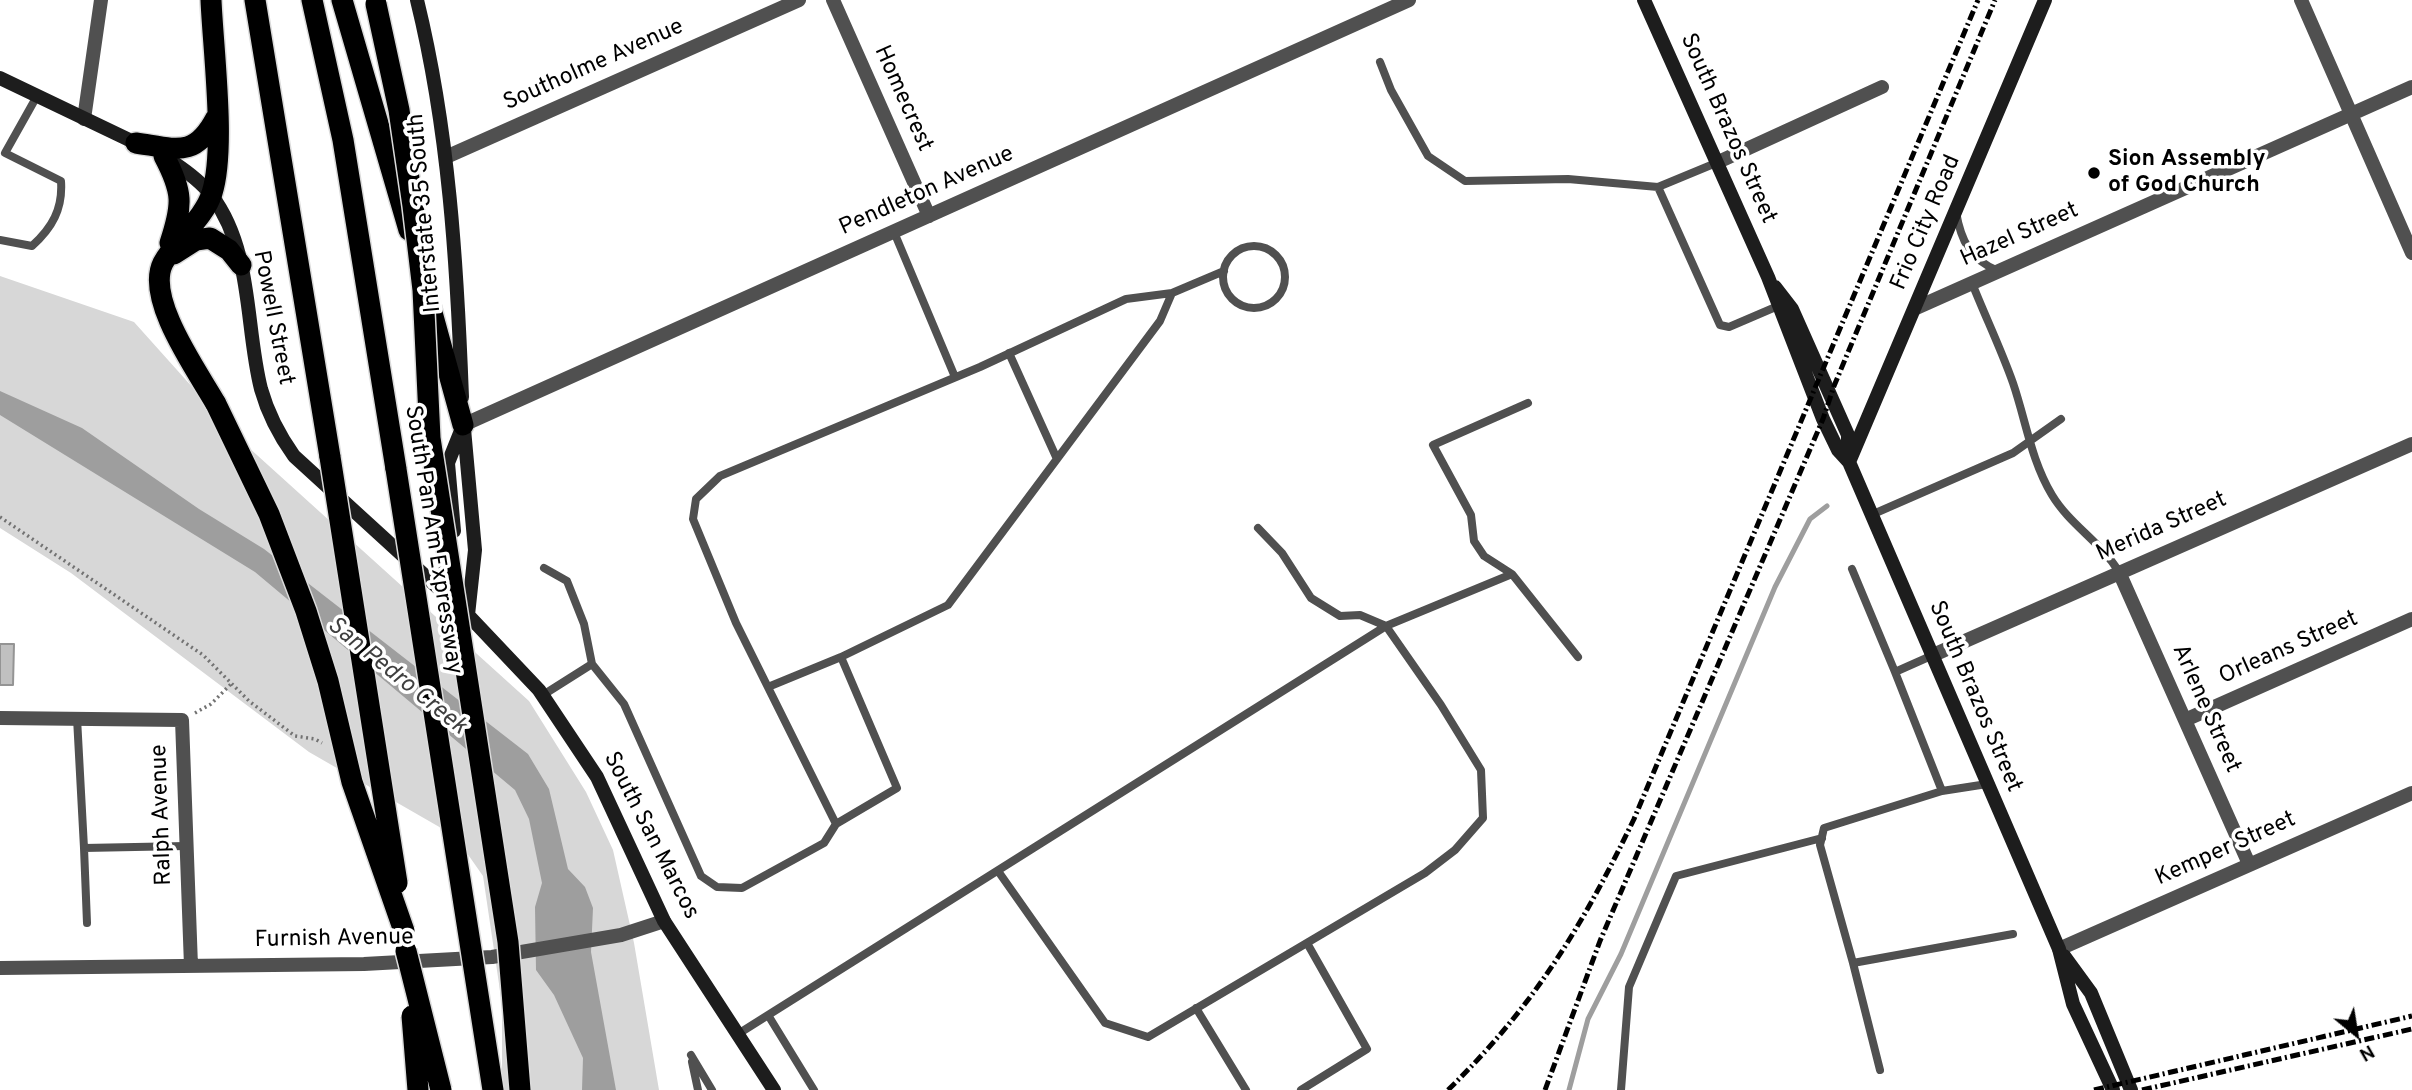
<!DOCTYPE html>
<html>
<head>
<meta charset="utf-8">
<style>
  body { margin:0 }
  #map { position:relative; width:2412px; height:1090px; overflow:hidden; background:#fff; font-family:Overpass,sans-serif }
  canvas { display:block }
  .north { position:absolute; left:2321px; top:999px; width:70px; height:70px; -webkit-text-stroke:5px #fff; paint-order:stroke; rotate:150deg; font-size:19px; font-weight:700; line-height:28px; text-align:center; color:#000 }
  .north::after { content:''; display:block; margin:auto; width:24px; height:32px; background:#000; clip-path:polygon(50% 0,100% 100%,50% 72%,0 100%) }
</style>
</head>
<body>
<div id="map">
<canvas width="2412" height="1090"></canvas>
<div class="north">N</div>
</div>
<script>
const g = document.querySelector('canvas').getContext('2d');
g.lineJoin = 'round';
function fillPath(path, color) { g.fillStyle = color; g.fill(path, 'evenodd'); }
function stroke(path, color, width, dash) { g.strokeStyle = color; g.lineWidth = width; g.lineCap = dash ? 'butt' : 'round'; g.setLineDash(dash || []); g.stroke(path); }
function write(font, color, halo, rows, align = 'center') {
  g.font = font + ' Overpass,sans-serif'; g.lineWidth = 7; g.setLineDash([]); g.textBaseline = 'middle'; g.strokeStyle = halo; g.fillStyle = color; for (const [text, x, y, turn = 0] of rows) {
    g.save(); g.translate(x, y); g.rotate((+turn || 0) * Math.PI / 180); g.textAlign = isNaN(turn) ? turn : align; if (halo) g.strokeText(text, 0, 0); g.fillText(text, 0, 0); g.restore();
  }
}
const green = new Path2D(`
  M0,276L134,322L237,437L529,701L586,792L613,850L634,943L659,1090H502V1004L483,876L455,836L309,752L71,573L0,528Z`);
const water = new Path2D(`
  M0,391L82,428L199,509L264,549L528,754L549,789L568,869L585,887L593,908L591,952L616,1090H582L583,1058L554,995L536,970L535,907L542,883L529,819L515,790L255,572L0,415Z`);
const stream = new Path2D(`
  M1569,1090L1588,1019L1621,954L1775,587L1810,519L1827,506`);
const building = new Path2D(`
  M0,644H14L13,685H0Z`);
const path = new Path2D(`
  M0,517L203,655L249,701L295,736L315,739L322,743
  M195,713L211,704L231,684`);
const lane = new Path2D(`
  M1380,62L1391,90L1428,156L1465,181L1568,179L1658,187L1716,163
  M1658,187L1720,325L1729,327L1778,306
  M1956,212C1961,241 1970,259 1998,271
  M894,232L955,377
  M0,240L32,246C52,228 63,209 61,181L5,153L37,96
  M1223 277a31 31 0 1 1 62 0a31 31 0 1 1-62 0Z
  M1972,283C1985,316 2001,349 2013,383C2026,421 2031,460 2052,495C2070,525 2101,542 2119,572
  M1009,353L1057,459
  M1871,515L2013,453L2061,419
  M544,568L567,581L584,624L592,664L624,704L701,876L717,887L742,888L824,843L836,824L897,788L841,657L948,605L1160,321L1172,293L1224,271
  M1852,569L1895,672L1931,656
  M1512,574L1484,556L1474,541L1471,515L1433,445L1528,403
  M1895,672L1942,791L1824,828L1820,845L1853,963L2013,934
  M768,687L841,657
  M543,695L592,664
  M77,718L84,848
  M1942,791L1987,784
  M836,824L736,623L693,519L696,499L720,476L980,367L1126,299L1172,293
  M998,871L1105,1023L1148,1037L1425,873L1455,850L1483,818L1481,770L1441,705L1386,626L1360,615L1340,616L1311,598L1282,553L1258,528
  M87,923L84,848L186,846
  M1853,963L1880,1070
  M1196,1008L1246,1090
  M768,1015L814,1090
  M738,1034L1386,626L1512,574L1578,657
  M691,1055L712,1090
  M692,1062L698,1090
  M1301,1090L1367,1049L1307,943
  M1621,1090L1629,987L1676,876L1822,838`);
const street = new Path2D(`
  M833,0L929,216
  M2301,0L2412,253
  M84,119L101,0
  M446,157L799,0
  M1716,163L1882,87
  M1916,308L2412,87
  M463,425L1409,0
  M2119,572L2249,864
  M1931,656L2412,444
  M0,718L182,720L191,966
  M2185,720L2412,619
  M2059,949L2412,793
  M0,968L364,964L492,957L621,935L664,921`);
const secondary = new Path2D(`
  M417,0C449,130 457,264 462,397
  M1644,0L1768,277L1823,419L1838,450L1849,462L2059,949L2073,1004L2113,1090
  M0,78L142,146
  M167,158C182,168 201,181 212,196C253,251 245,326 261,389C268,414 279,435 294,456L468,615L539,690L597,777L664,921L774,1090
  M1775,287L1792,309L1848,435V456
  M463,418L475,550L468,615
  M1849,462L2045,0
  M454,531L448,463L462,428
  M2064,956L2091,993L2131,1090`);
const highway = new Path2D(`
  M211,0C213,49 226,149 212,193C204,219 176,239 163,263C145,299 198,372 216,404
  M255,0L330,457
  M312,0L343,140L396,469
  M342,0L409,230
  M136,143C177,149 195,158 216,118
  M164,156C183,192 183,204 170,243
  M174,254L196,240L210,238L229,250L241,265
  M428,298L463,425`);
const rail = new Path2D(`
  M1448,1090C1535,1005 1582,927 1634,819L1978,0
  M1545,1090L1600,941L1823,419L1834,386L1995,0
  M2094,1090L2412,1016
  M2142,1090L2412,1029`);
const highwayBridge = new Path2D(`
  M376,4L399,110L413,206L423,290L430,438L508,942L520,1090
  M216,404L269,514L306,611L328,681L352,782L404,931
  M330,457L397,883
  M396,469L493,1090
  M406,951L441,1090
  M412,1016L418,1090`);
const markers = [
  [2094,173,7,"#000"]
];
const streetNames = [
  ["Southolme Avenue",594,66,-24],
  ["Homecrest",902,99,66],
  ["South Brazos Street",1727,129,66],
  ["Pendleton Avenue",927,192,-24],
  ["Interstate 35 South",426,213,-95],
  ["Frio City Road",1927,223,-67],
  ["Hazel Street",2020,236,-24],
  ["Powell Street",272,318,79],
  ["Merida Street",2162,528,-24],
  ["South Pan Am Expressway",432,540,81],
  ["Orleans Street",2289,649,-24],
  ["South Brazos Street",1974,697,67],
  ["Arlene Street",2205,709,66],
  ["Ralph Avenue",163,815,-92],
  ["South San Marcos",650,836,63],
  ["Kemper Street",2226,850,-24],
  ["Furnish Avenue",334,940,-1]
];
const poiNames = [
  ["Sion Assembly",2108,160],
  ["of God Church",2108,186]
];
const waterNames = [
  ["San Pedro Creek",396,677,39]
];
fillPath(green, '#d7d7d7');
fillPath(water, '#9e9e9e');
stroke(stream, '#9e9e9e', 5);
fillPath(building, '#c0c0c0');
stroke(building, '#949494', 2);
stroke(highway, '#dbdbdb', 24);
stroke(path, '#727272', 3.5, [2, 3.5]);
stroke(lane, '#505050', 8);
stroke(street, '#505050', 14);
stroke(secondary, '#1d1d1d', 14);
stroke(highway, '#000', 21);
stroke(rail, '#000', 5, [10, 3.5, 2, 3.5]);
stroke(highwayBridge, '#dbdbdb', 24, []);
stroke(highwayBridge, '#000', 21);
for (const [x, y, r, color] of markers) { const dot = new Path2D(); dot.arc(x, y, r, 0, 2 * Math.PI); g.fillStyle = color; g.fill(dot); stroke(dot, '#fff', 2.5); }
write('23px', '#000', '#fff', streetNames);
write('bold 23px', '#000', '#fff', poiNames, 'left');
write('italic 24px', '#3f3f3f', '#fff', waterNames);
</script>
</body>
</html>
